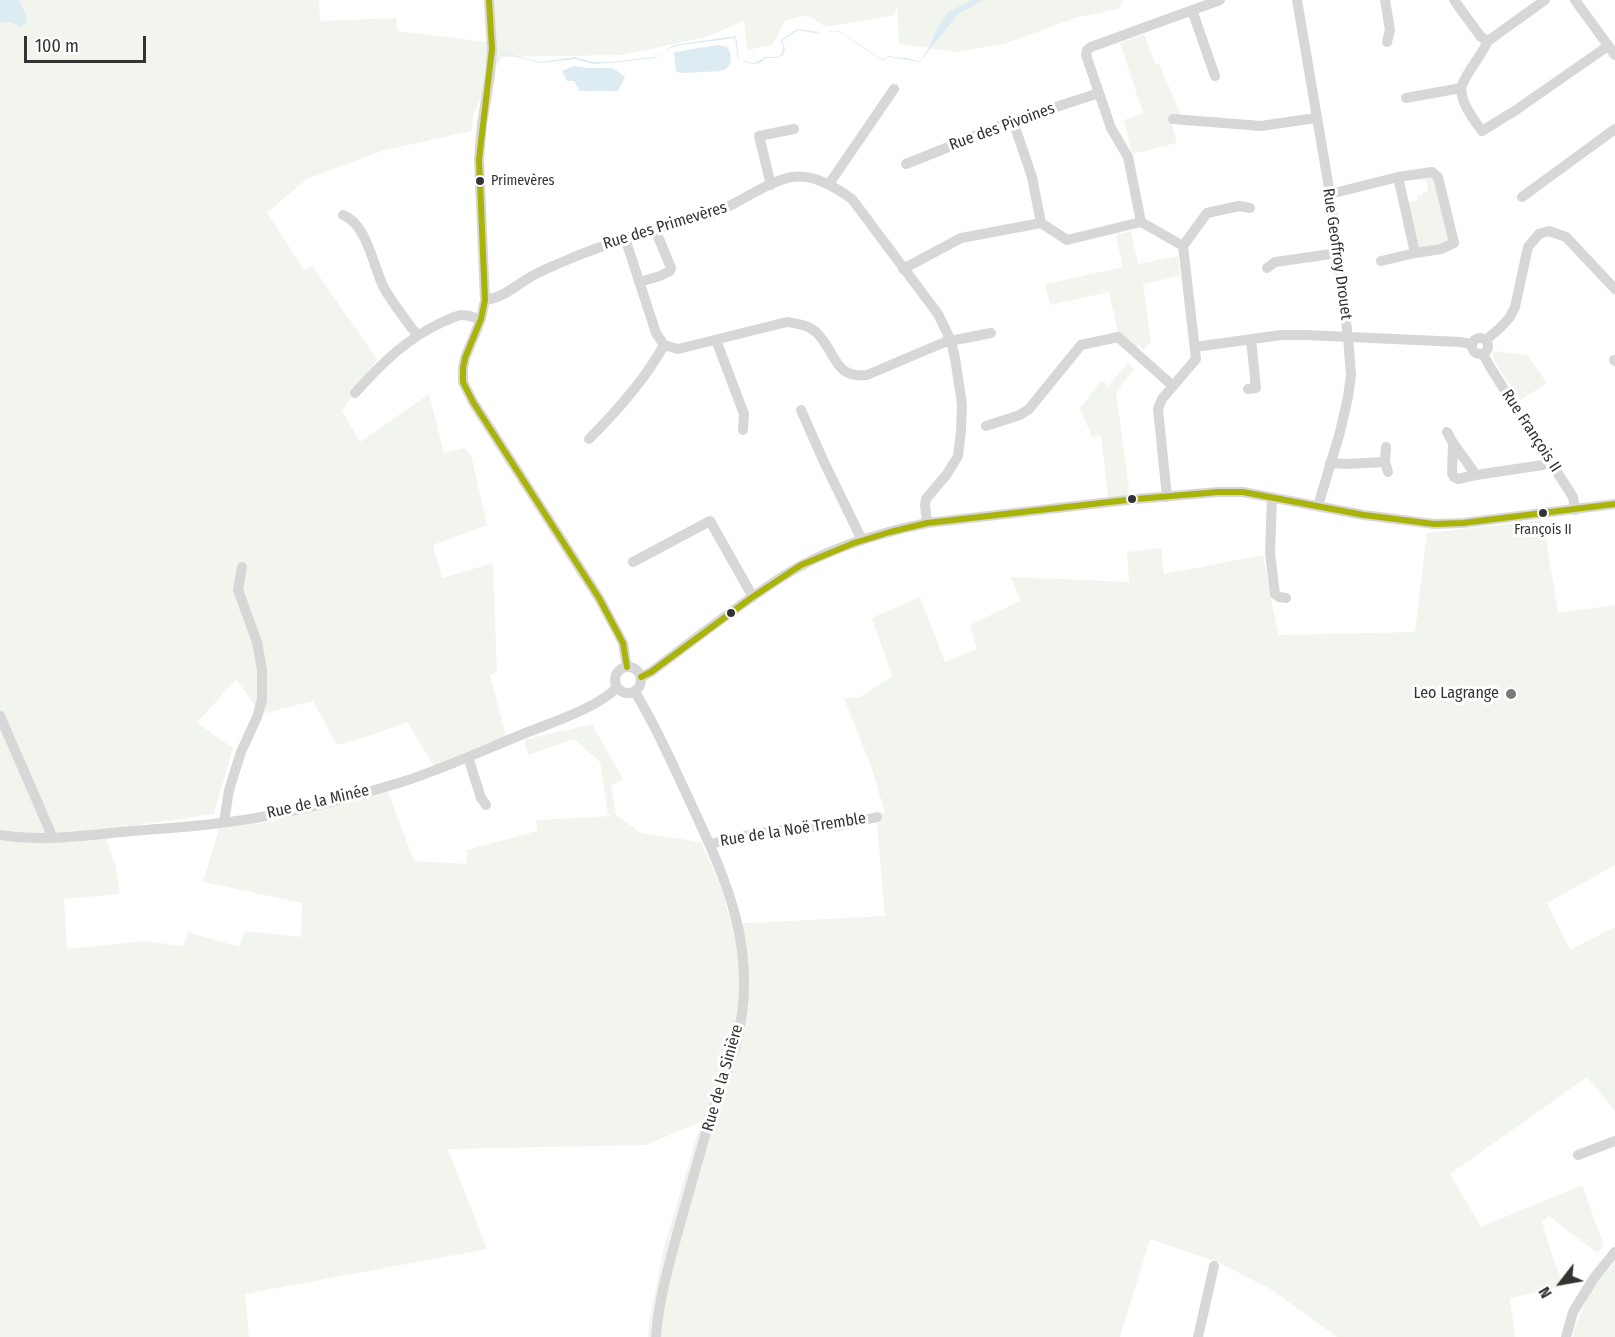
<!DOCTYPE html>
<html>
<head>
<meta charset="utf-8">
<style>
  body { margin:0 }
  #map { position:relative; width:1615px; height:1337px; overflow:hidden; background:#fff; font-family:"Fira Sans Condensed",sans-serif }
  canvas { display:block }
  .north { position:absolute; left:1531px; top:1253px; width:60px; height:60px; -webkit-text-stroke:4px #fff; paint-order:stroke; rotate:239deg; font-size:16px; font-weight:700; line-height:24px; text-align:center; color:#333 }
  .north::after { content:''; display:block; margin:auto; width:21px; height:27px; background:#333; clip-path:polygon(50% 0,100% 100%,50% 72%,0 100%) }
  .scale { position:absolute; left:24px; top:36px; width:122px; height:27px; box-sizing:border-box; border:3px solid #333; border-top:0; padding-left:8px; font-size:18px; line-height:21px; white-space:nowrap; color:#333; -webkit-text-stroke:4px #fff; paint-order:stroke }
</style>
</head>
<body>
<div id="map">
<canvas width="1615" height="1337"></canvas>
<div class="north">N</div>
<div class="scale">100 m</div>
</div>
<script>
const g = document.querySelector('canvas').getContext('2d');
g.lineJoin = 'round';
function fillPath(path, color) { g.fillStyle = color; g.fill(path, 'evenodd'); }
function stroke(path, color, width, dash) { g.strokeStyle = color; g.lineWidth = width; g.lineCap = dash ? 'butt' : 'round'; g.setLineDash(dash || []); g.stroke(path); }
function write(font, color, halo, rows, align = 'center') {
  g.font = font + ' "Fira Sans Condensed",sans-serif'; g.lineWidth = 6; g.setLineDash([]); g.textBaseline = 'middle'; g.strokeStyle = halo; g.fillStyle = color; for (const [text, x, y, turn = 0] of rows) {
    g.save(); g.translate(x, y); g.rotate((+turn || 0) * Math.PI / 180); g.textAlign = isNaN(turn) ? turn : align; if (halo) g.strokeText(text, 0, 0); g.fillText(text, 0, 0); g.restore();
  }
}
const green = new Path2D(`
  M19,0H319L320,21L396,18L398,31L487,42L484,0H1124L1118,9L1075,18L1007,43L957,52L899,44L897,6L894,15L827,27L806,15L785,21L772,45L747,50L744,21L706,37L622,55L501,57L473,115L472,131L381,151L307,179L267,213L304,270L312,266L377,359L342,411L360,442L429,394L444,453L465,448L471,455L487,525L433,545L442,578L493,563L497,672L490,675L506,736L434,766L407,722L372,735L337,745L313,701L261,714L236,679L197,723L233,748L214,814L103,830L116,868L120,894L64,899L67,949L143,941L183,946L188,932L239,947L245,931L301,937L302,903L203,882L219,829L269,822L388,792L414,861L467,864V850L537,831L536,820L612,816L608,814L600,762L574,739L528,755L524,740L592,724L623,779L611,786L616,815L641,833L701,842L720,885L732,924L885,916L876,814L885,813L871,766L844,698L860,697L892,676L872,618L920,597L945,662L977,649L970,625L1020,601L1011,577L1129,582L1127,552L1161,548L1164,574L1263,555L1278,635L1415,632L1427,533L1543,520L1558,613L1615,605V865L1547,903L1570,950L1615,927V1111L1587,1077L1450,1174L1481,1227L1582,1185L1604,1246L1597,1253L1549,1216L1542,1222L1555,1264L1564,1286L1510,1298L1515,1337H1337L1272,1290L1220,1263L1150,1239L1120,1337H648L649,1323L663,1251L701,1122L646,1145L448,1149L487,1249L245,1294L249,1337H0V22H11L27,15Z
  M1144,34L1155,64L1159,63L1181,116L1170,117L1177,143L1132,154L1124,120L1143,113L1120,43Z
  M1430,174L1435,179L1449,240L1446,244L1422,250L1416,246L1407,203L1418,200L1417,196L1422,195V193L1428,192L1426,179L1420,180V178Z
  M1131,231L1138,264L1178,256L1180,276L1143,284L1151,342L1143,350L1139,345L1135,348L1118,334L1109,292L1050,305L1045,284L1123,267L1116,235Z
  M1494,351L1527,355L1547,383L1520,400L1494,361L1493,355Z
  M1128,363L1134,369L1116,392L1130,496L1108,497L1101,436L1092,437L1080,408L1101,381L1108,386Z
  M1615,1262V1337H1573L1575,1326L1592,1288Z`);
const water = new Path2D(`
  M0,0H19L27,16L26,23L20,27L11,22H0Z
  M972,0H982L957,15L920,62L889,57L883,61L842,33L831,31L814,33L798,30L782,41L785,49L783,55L776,58H765L760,63L753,64L738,60L735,38L675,46L663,52L655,58L611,63L593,64L575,59L541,63L500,53V52L541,62L575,57L593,62H611L655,57L674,45L736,36L739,60L753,63L759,61L765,57H776L782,54L783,45L780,41L797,29L819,32L837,31L843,33L883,60L889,56L901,58H907L918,61L921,60L930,46L936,30L947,13Z
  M717,45L727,47C733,55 733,68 721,71L684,73L676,72L674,53L675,52Z
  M573,66L589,68H613L625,77L618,91H580L574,81H567L562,71Z`);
const minor = new Path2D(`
  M489,0L492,49L490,75L482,124L479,159L485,300L481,319L465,358L463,368V382L473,402L599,598L623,643L627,667
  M1297,0L1330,194L1348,337L1351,375L1348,397L1340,432L1318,506
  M1385,0L1390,30L1387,42
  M1454,0L1481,37L1488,41
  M1545,0L1488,41C1481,56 1469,69 1463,83C1456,97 1474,120 1482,131L1516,110L1608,46
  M1575,0L1615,55
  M1192,10L1215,76
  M1406,98L1461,88
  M1173,119L1261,126L1316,118
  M1013,121L1032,177L1041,223
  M906,164L951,146L958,142L1013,121L1099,93
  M829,184L894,89
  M771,185L759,136L794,129
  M1330,194L1398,177L1432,172L1438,177L1454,243L1441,249L1415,253L1398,177
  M1522,197L1615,129
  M343,215C367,224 373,266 384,288C393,304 406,320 417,335
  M625,238L656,333L664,345L678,349L787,322C798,324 809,325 817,333C836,352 834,379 867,375L945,342L991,333
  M1183,246L1207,213L1239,206L1250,208
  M1381,261L1415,253
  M1267,268L1275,262L1338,253
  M903,269L961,238L1041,223L1067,240L1141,222
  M639,282L660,276L670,271L671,268L655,229
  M485,300C504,298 517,284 534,275C544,269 556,265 567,260C614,240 662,227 712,214C736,205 768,181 792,177C814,174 835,187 852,199L938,314L951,341L955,358L962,404L961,431L958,456L947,474L926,499L925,505L927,523
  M1472 346a8 8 0 1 1 16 0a8 8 0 1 1-16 0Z
  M716,340L744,414L743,430
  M1486,340L1501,327L1510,317L1515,307L1528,247L1539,234L1549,231L1566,237L1615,289
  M1195,347L1281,335H1306L1460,342L1471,344
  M1483,354L1490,367L1573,497L1575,510
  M1614,360L1615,361
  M1248,389L1256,388L1251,339
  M355,393C382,363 408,337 445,321C450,319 457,315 462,315C468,315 475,318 481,319
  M801,410L824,462L862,540
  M986,426L1020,415L1029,409L1081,345L1118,337L1173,386
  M1447,432L1453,443L1476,475L1543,465L1550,462
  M589,439C617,411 645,380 664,345
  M1453,443L1452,473L1454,477L1458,479L1476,475
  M1386,447L1385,462L1388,472
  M1330,463L1345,464L1385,462
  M1167,497L1158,409L1162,399L1196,359L1183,246L1141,222L1128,157L1111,128L1086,55L1087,50L1091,47L1220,0
  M1272,497L1270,553L1275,594L1279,597L1286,598
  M633,562L710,521L753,597
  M615 680a13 13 0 1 1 26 0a13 13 0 1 1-26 0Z
  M641,677L651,672C695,639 739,604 785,575C828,548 878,533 927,523L1136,499L1218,492H1243L1364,515L1434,524L1463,523L1615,504
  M635,692C655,724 670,759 686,793C724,875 760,947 737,1040C732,1060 723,1080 716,1100C704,1137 694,1175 683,1213C672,1254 659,1295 656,1337
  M0,716L53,838
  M468,757L481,798L486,805
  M224,822L229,790L241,752L257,717L262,700V670L257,642L238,590L242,567
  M0,835C44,842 88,835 132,831C159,829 186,827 213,824C277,817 344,800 405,781C445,768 484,750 523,734C555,721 591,711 617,688
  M710,844L753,834L796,828L839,826L877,817
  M1578,1155L1615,1141
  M1198,1337L1214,1266
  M1566,1337L1573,1312L1594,1278L1615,1252`);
const bus1 = new Path2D(`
  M489,0L492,49L479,159L485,300L481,319L465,358L463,368V382L473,402L599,598L623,643L627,667
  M641,677L651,672L751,598L801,565L854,543L890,532L927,523L1136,499L1218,492H1243L1364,515L1434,524L1463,523L1615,504`);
const markers = [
  [480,181,5,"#333"],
  [1132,499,5,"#333"],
  [1543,513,5,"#333"],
  [731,613,5,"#333"],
  [1511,694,6,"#7a7a7a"]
];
const busNames = [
  ["Primevères",491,181],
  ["François II",1543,530,"center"]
];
const streetNames = [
  ["Rue des Pivoines",1002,127,-20],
  ["Rue des Primevères",665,226,-17],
  ["Rue Geoffroy Drouet",1337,254,82],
  ["Rue François II",1531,431,57],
  ["Rue de la Minée",318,802,-13],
  ["Rue de la Noë Tremble",793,830,-9],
  ["Rue de la Sinière",723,1078,-74]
];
const poiNames = [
  ["Leo Lagrange",1499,694]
];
fillPath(green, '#f1f5ed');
fillPath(water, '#ddebf3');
stroke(minor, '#d7d7d7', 10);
stroke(bus1, '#aab30a', 6);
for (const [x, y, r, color] of markers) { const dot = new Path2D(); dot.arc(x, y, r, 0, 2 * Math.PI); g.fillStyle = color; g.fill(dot); stroke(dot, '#fff', 2); }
write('14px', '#333', '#fff', busNames, 'left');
write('16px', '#333', '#fff', streetNames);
write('16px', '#333', '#fff', poiNames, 'right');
</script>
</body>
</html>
